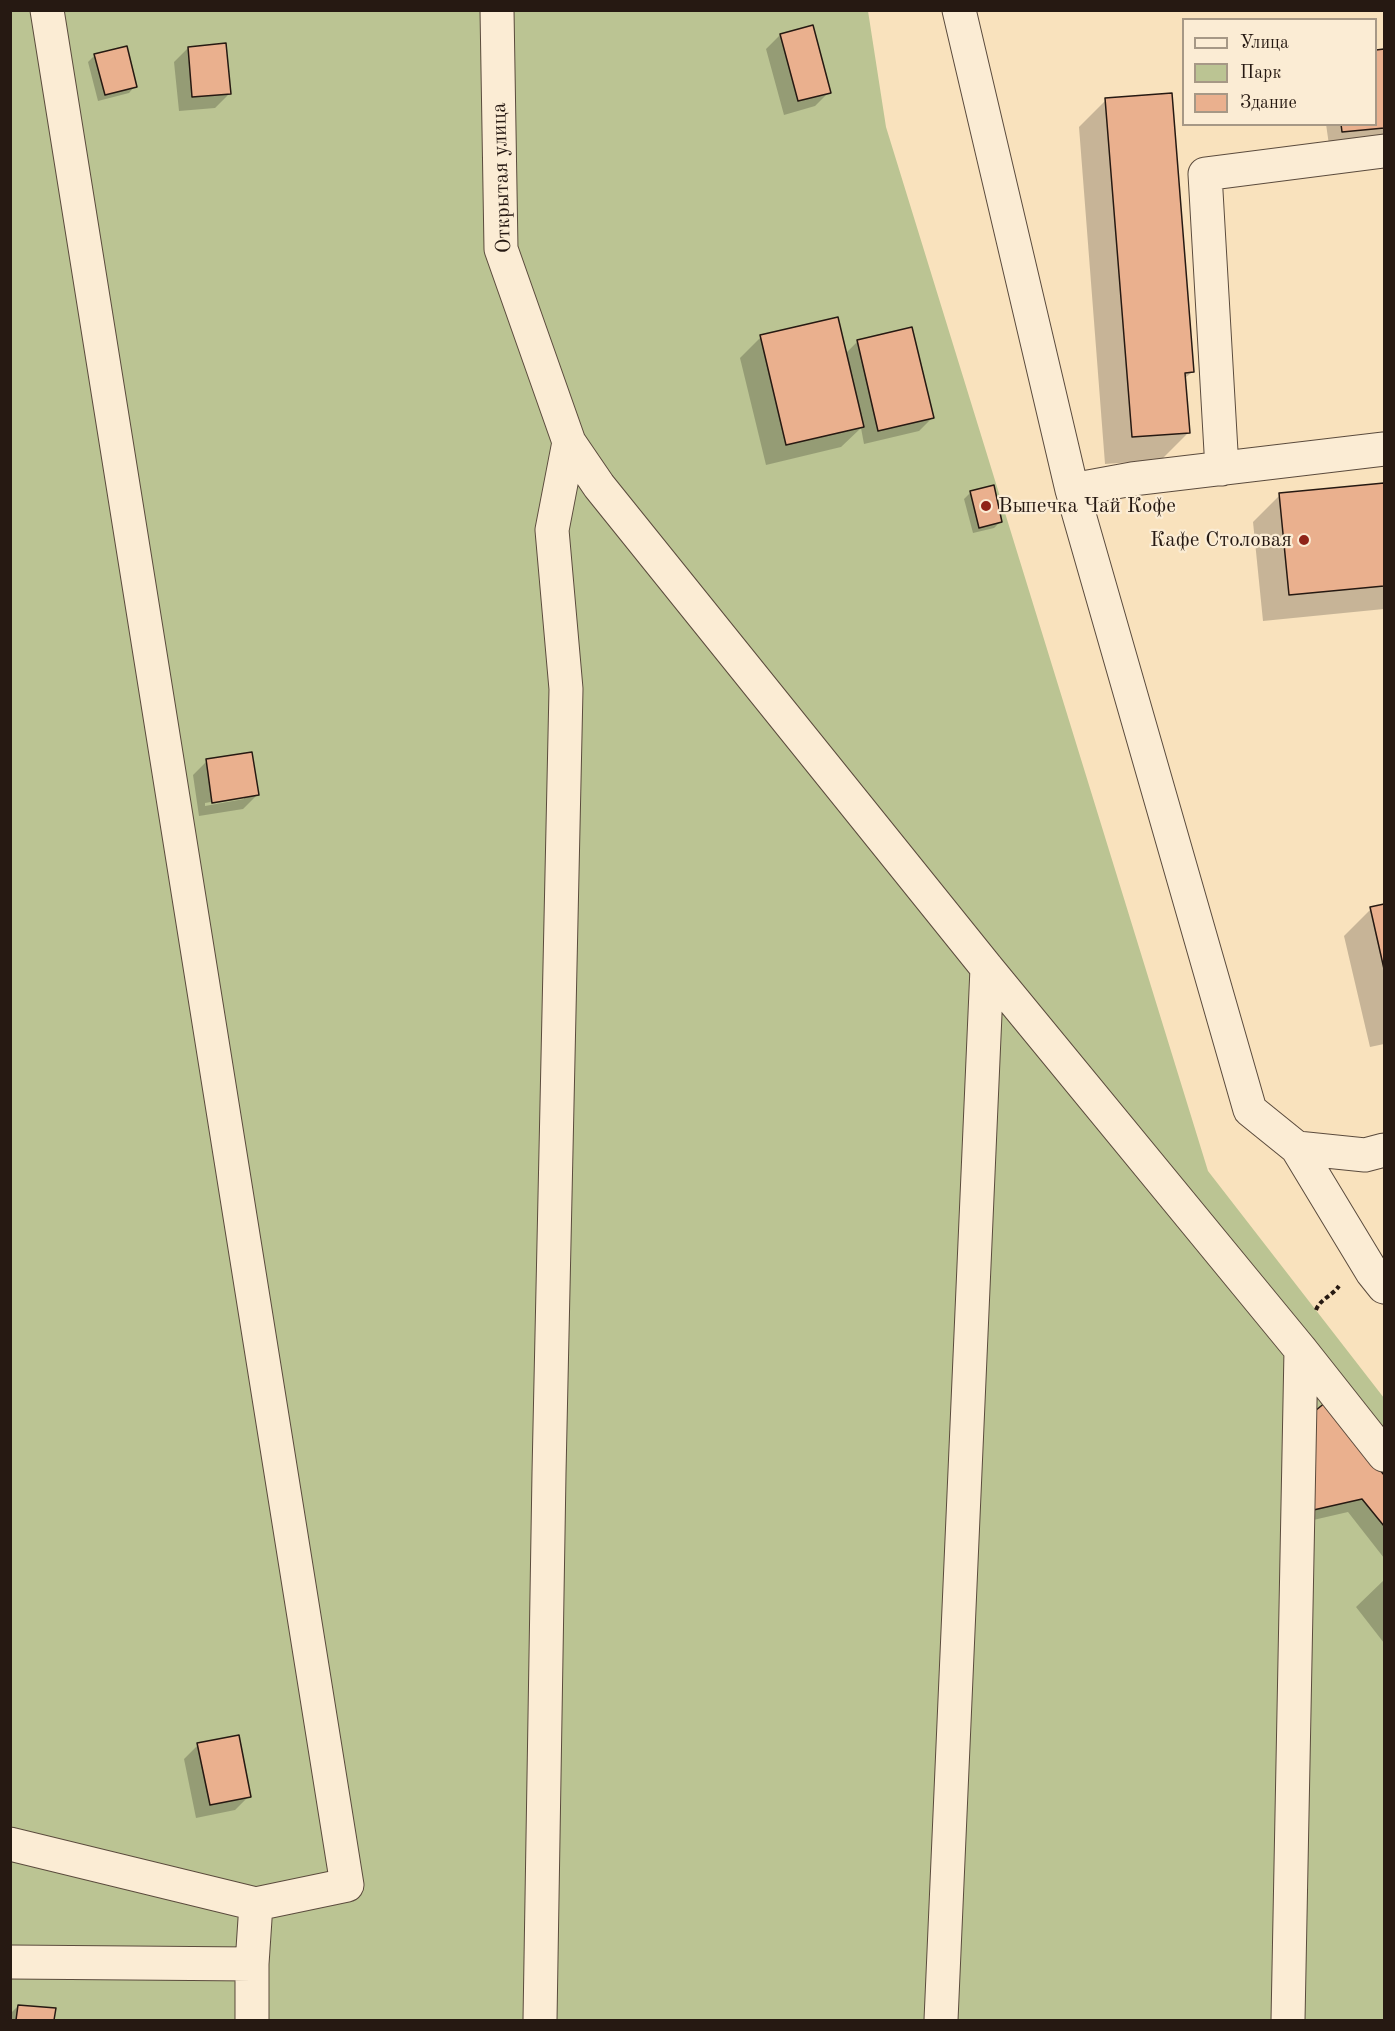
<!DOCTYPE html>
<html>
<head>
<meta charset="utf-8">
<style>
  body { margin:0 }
  #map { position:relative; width:1395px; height:2031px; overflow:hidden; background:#f9e2bd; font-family:"Old Standard TT",serif }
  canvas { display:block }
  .frame { position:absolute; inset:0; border:12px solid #261912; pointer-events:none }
  .legend { position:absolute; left:1182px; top:18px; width:195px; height:108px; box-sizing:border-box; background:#fbecd4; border:2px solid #a69886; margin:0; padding:8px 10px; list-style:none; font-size:18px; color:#261912 }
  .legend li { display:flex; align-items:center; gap:12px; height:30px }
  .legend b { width:30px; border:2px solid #a69886 }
</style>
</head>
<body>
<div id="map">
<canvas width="1395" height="2031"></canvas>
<div class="frame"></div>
<ul class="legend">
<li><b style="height:8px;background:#fbecd4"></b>Улица</li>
<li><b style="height:16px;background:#bbc493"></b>Парк</li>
<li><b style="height:16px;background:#eab08e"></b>Здание</li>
</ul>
</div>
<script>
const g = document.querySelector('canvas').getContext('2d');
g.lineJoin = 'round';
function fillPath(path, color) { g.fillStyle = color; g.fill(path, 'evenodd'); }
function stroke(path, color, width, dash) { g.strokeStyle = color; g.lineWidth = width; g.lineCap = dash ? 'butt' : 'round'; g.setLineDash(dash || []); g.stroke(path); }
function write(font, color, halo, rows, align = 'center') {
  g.font = font + ' "Old Standard TT",serif'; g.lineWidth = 4.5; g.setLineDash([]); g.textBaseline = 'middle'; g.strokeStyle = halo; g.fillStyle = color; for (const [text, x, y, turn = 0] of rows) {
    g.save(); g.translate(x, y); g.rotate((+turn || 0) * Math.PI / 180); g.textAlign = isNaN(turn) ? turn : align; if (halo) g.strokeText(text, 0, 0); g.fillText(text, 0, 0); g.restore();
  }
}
const green = new Path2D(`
  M11,11H868L886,127L1208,1171L1384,1398V2020H11Z`);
const shadow = new Path2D(`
  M812,27L829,92L815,106L784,115L766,49L780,35Z
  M188,48L229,94L215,108L179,111L174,62Z
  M1384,50V139L1329,145L1326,124H1376V51Z
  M95,55L135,86L129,93L98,101L88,62Z
  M1106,100L1192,372L1184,379L1188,433L1161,460L1105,464L1079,127Z
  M761,337L845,354L858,341L933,417L919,431L864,444L861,428L841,447L766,465L740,358Z
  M1384,485V609L1263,621L1253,522L1280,495Z
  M993,487L1001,521L994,528L973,533L964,499L970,493Z
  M207,761L257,795L243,809L199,816L193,775ZM244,796V799L205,806V803Z
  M1384,906V1044L1370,1047L1344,936L1371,909Z
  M1326,1404L1384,1478V1558L1348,1512L1296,1524Z
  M1384,1580V1643L1356,1607Z
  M198,1745L249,1796L235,1810L196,1818L184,1759Z
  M18,2006L54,2010L53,2020H10V2014Z`);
const building = new Path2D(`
  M813,25L831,93L798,101L780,34Z
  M226,43L231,94L192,97L188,47Z
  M127,46L137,87L105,95L94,54Z
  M1384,49V128L1342,132L1341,124H1376V50Z
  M1172,93L1194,372L1185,373L1190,433L1132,437L1105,98Z
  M838,317L864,427L786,445L760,335Z
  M912,327L934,418L878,431L857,340Z
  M1384,483V586L1289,595L1279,493Z
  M994,485L1002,522L979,528L970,491Z
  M252,752L259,795L212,803L206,759Z
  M1384,904V969L1370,907Z
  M1326,1402L1384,1475V1526L1362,1499L1309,1511L1310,1415Z
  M239,1735L251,1797L210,1805L197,1743Z
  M18,2005L56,2008L54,2020H16Z`);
const path = new Path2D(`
  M1316,1310C1320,1299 1332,1296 1339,1286`);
const minor = new Path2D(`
  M47,10L347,1885L256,1904L252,1964V2020
  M497,10L501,249L569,442L599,486L987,968L1301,1350L1384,1455
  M959,10L1072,490L1250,1110L1297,1148L1372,1272L1384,1287
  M1222,469L1205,174L1384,151
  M1072,490L1132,479L1384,449
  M1297,1148L1365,1155L1384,1150
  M10,1844L256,1904
  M10,1962L252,1964
  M540,2020L549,1473L566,689L552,530L569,442
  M941,2020L987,968
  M1288,2020L1301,1350`);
const markers = [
  [986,506,6,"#8f2418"],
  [1304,540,6,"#8f2418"]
];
const streetNames = [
  ["Открытая улица",502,178,-92]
];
const poiNames = [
  ["Выпечка Чай Кофе",998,506],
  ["Кафе Столовая",1292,540,"right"]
];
fillPath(green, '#bbc493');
fillPath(shadow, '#0003');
fillPath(building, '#eab08e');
stroke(building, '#261912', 1.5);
stroke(minor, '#5b4b3d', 35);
stroke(path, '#261912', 4, [4.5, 3]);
stroke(minor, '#fbecd4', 33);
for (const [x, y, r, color] of markers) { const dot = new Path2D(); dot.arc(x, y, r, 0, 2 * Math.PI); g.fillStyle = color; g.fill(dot); stroke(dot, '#fbecd4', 2); }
write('21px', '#261912', '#fbecd4', streetNames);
write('21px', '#261912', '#fbecd4', poiNames, 'left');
</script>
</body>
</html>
